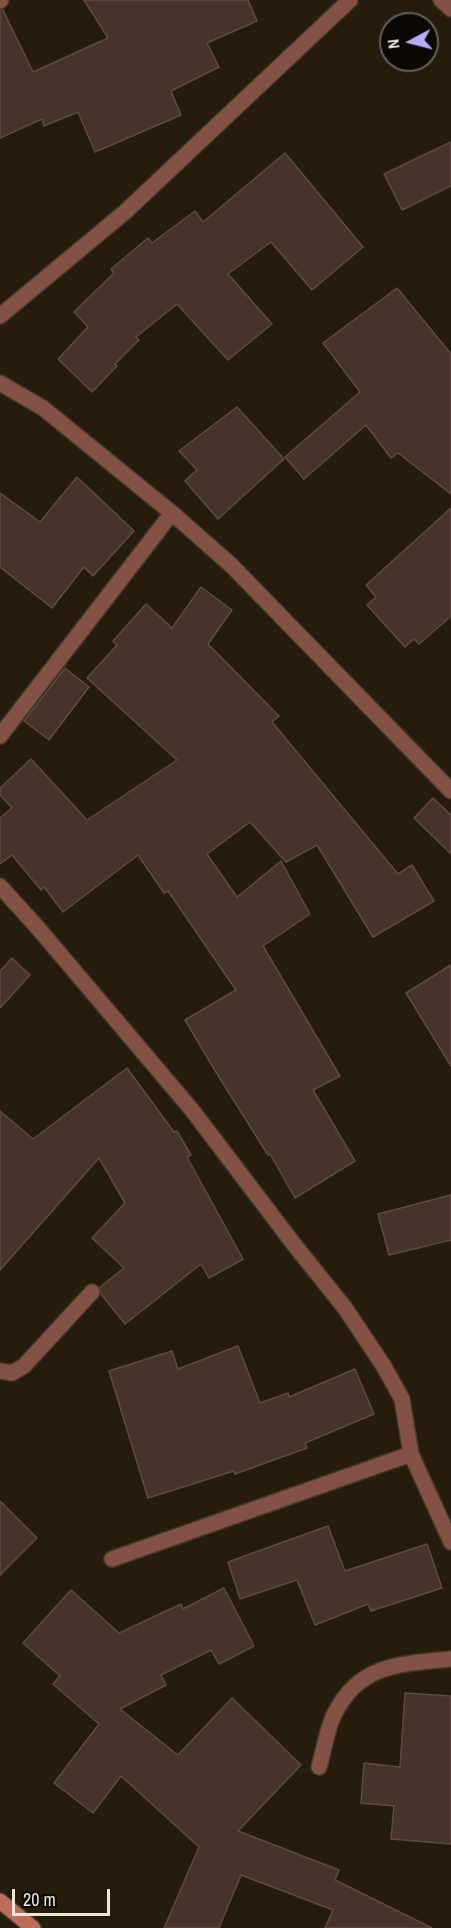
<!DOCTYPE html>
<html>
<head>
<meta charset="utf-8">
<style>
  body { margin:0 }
  #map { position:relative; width:451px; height:1928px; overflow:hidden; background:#251c0b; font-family:"Archivo Narrow",sans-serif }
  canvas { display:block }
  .north { position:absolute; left:379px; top:12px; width:60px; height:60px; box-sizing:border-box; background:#0b0703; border:2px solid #656059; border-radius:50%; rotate:263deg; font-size:16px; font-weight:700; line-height:24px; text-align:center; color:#ede6db }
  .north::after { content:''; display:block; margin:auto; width:21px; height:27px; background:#b4acf9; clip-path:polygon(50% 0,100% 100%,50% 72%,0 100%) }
  .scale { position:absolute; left:12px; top:1889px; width:98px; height:27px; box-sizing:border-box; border:3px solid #ede6db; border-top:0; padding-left:8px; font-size:18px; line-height:21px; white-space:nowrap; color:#ede6db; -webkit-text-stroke:4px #0b0703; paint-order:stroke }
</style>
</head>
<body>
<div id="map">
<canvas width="451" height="1928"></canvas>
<div class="north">N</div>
<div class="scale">20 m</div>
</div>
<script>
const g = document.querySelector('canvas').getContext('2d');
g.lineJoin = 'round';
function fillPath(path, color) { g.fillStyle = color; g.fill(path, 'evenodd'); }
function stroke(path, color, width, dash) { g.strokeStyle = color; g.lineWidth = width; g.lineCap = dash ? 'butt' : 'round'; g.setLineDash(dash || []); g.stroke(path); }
const building = new Path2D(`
  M84,0H248L257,21L207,43L219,67L171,91L181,115L95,152L78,112L44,126L42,119L0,138V10H3L33,72L108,38Z
  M451,142V186L402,210L384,174Z
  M285,153L363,247L312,290L271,242L228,274L272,324L228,360L177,304L136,337L139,340L115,364L117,366L92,392L58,359L88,327L74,312L114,273L111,269L148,238L152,243L195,211L203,222Z
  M397,288L451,354V494L398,453L391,458L366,425L304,479L285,457L360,392L323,343Z
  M237,407L284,459L218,519L185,481L197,470L179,451Z
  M77,477L134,531L93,576L84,567L52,608L0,567V493L40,522Z
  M451,508V616L419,644L414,639L405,647L367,605L376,597L366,585Z
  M201,587L232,610L208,644L279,716L272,722L398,874L412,865L434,901L373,937L317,845L286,862L250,822L207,854L237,897L281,861L310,914L263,946L340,1076L313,1090L355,1161L295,1198L270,1154L268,1155L214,1069L185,1020L236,990L168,891L164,893L138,855L63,912L44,887L41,890L12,855L0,864V818L12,808L0,795V788L31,759L87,820L177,760L87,678L117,645L113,641L146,604L172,628Z
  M65,668L89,687L49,740L24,721Z
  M433,798L451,815V854L414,818Z
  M12,958L30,975L0,1008V971Z
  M451,965V1066L406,993Z
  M127,1068L174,1132L177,1131L191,1155L187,1157L243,1259L209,1278L201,1264L125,1324L101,1294L100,1287L124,1268L92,1238L125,1203L99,1158L0,1270V1111L33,1139Z
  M451,1195V1240L389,1255L378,1214Z
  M238,1346L260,1403L288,1393L289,1397L355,1369L374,1414L305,1443L307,1448L235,1474L234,1471L148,1498L109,1371L172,1351L178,1369Z
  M0,1501L37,1538L0,1575Z
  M328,1526L345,1571L427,1544L442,1588L371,1611L368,1604L315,1625L297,1580L240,1599L228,1562Z
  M224,1588L254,1646L219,1664L211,1650L161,1675L166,1685L120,1709L178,1755L232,1698L301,1765L238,1831L339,1870L335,1880L432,1928H325L333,1910L241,1875L219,1928H164L199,1847L121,1776L93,1813L54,1783L99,1724L53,1684L60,1676L23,1643L71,1590L119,1633L181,1604L183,1609Z
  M405,1693L451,1696V1844L391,1839L394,1806L361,1803L364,1763L400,1767Z`);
const street = new Path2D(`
  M441,0L451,9
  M0,1L1,0
  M0,316L125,212L350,0
  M0,383L43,408L172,513L231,565L451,791
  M0,736L172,513
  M0,886L38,928L192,1110L296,1247L345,1308L383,1365L402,1399L411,1454L451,1542
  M0,1371L12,1373L24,1366L92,1292
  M112,1559L411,1454
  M319,1767C324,1751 327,1727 335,1713C360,1663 402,1664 451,1659`);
const secondary = new Path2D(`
  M0,1901L33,1928`);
fillPath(building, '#463329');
stroke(building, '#5f4a40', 1.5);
stroke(street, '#413828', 18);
stroke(secondary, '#413828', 18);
stroke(street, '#845146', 15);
stroke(secondary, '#be6d5c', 15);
</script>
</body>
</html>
